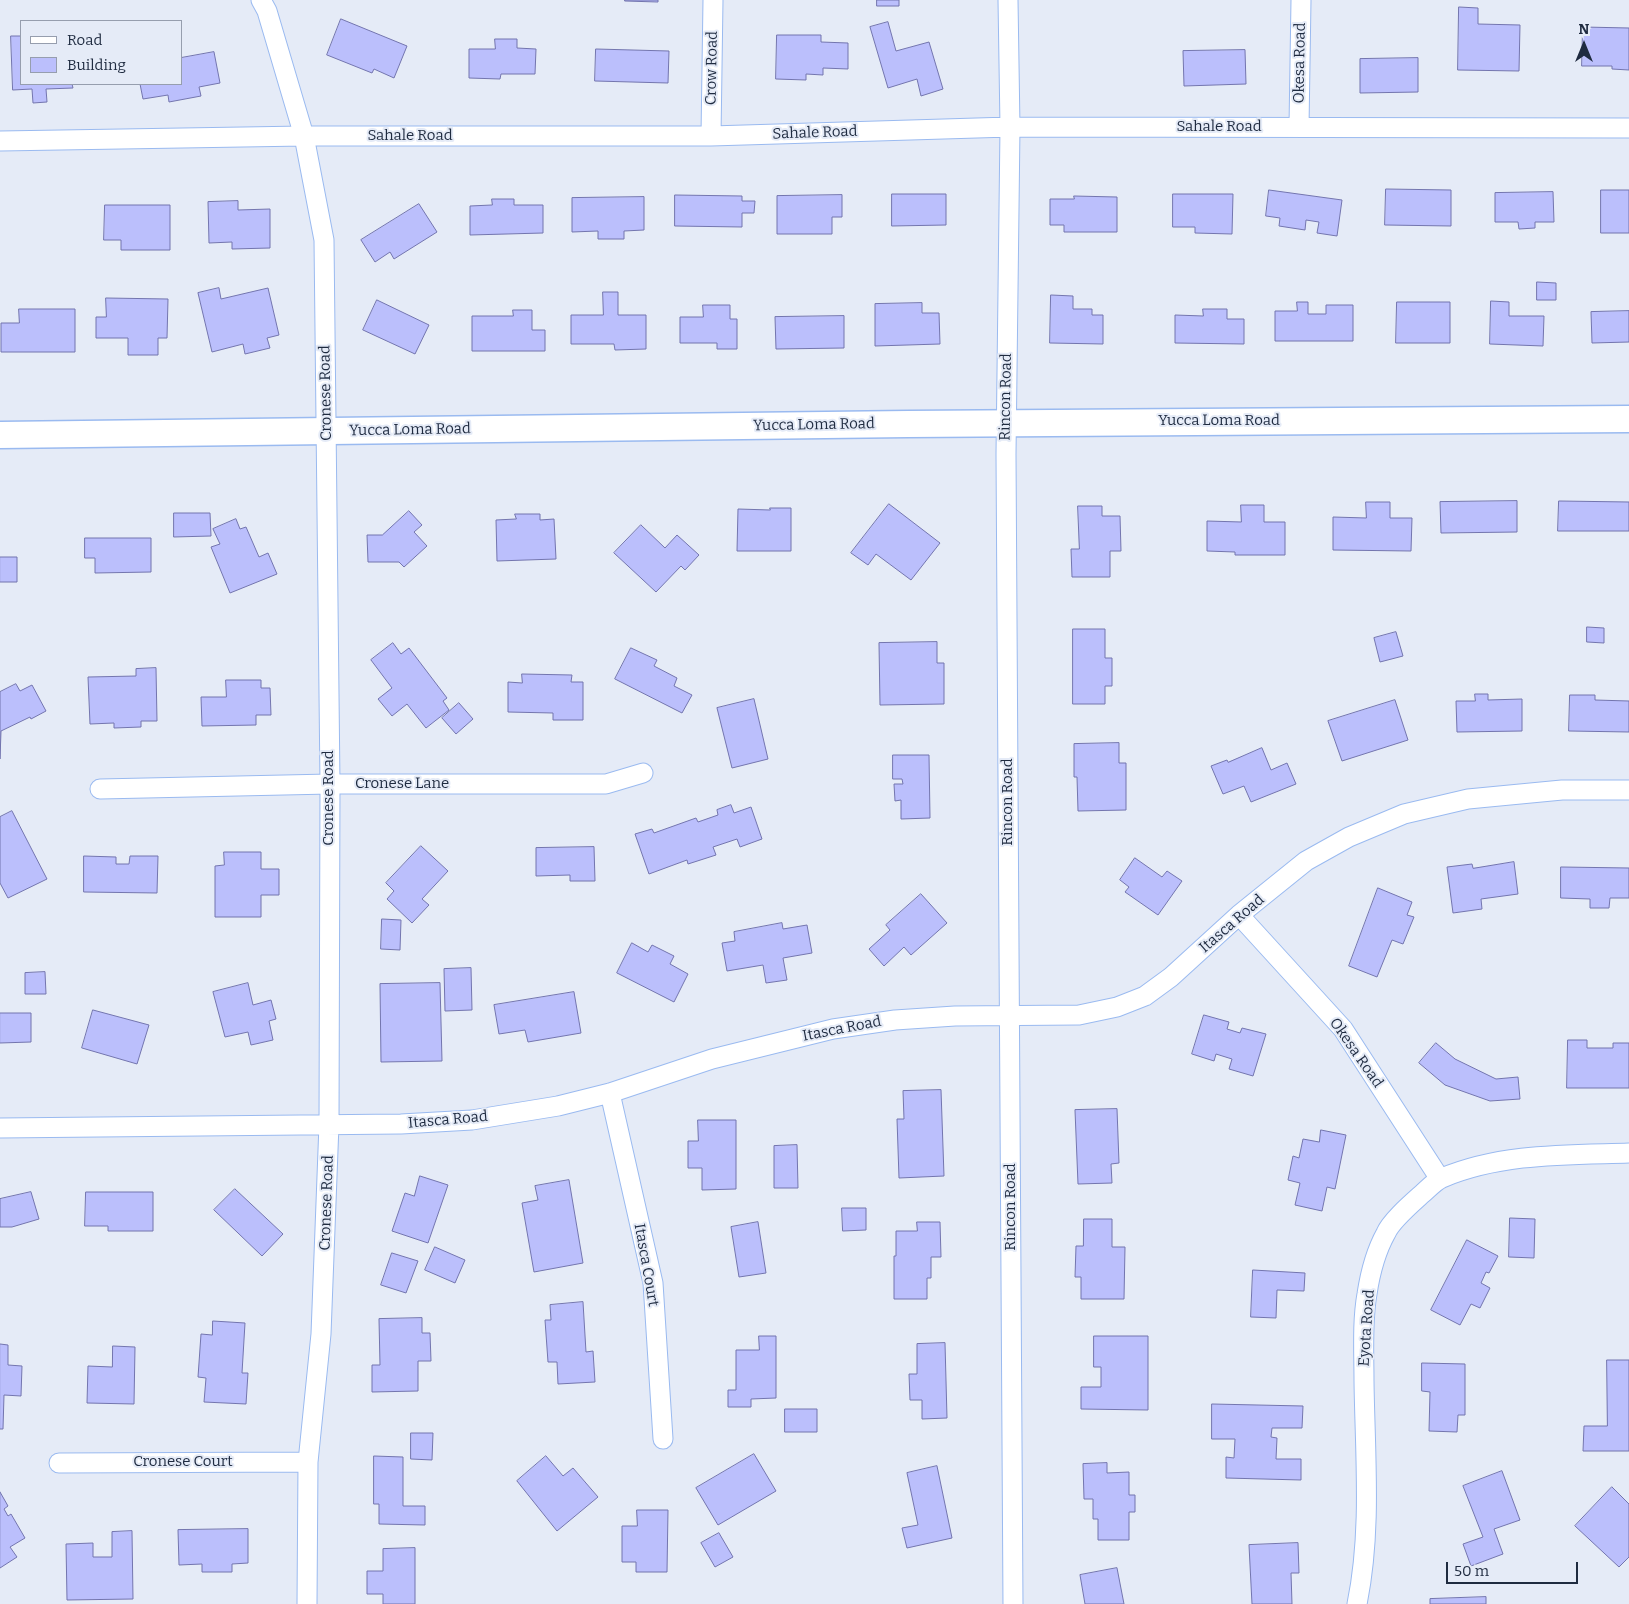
<!DOCTYPE html>
<html>
<head>
<meta charset="utf-8">
<style>
  body { margin:0 }
  #map { position:relative; width:1629px; height:1604px; overflow:hidden; background:#e5ebf7; font-family:Bitter,serif }
  canvas { display:block }
  .legend { position:absolute; left:20px; top:20px; width:162px; height:65px; box-sizing:border-box; background:#e5ebf7; border:1px solid #969eae; margin:0; padding:6px 9px; list-style:none; font-size:15px; color:#1f2b40 }
  .legend li { display:flex; align-items:center; gap:10px; height:25px }
  .legend b { width:25px; border:1px solid #969eae }
  .north { position:absolute; left:1559px; top:20px; width:50px; height:50px; -webkit-text-stroke:4px #e5ebf7; paint-order:stroke; rotate:0deg; font-size:14px; font-weight:700; line-height:20px; text-align:center; color:#1f2b40 }
  .north::after { content:''; display:block; margin:auto; width:18px; height:22px; background:#1f2b40; clip-path:polygon(50% 0,100% 100%,50% 72%,0 100%) }
  .scale { position:absolute; left:1446px; top:1562px; width:132px; height:22px; box-sizing:border-box; border:2px solid #1f2b40; border-top:0; padding-left:6px; font-size:15px; line-height:18px; white-space:nowrap; color:#1f2b40; -webkit-text-stroke:4px #e5ebf7; paint-order:stroke }
</style>
</head>
<body>
<div id="map">
<canvas width="1629" height="1604"></canvas>
<ul class="legend">
<li><b style="height:6px;background:#fff"></b>Road</li>
<li><b style="height:14px;background:#bbbffc"></b>Building</li>
</ul>
<div class="north">N</div>
<div class="scale">50 m</div>
</div>
<script>
const g = document.querySelector('canvas').getContext('2d');
g.lineJoin = 'round';
function fillPath(path, color) { g.fillStyle = color; g.fill(path, 'evenodd'); }
function stroke(path, color, width, dash) { g.strokeStyle = color; g.lineWidth = width; g.lineCap = dash ? 'butt' : 'round'; g.setLineDash(dash || []); g.stroke(path); }
function write(font, color, halo, rows, align = 'center') {
  g.font = font + ' Bitter,serif'; g.lineWidth = 4; g.setLineDash([]); g.textBaseline = 'middle'; g.strokeStyle = halo; g.fillStyle = color; for (const [text, x, y, turn = 0] of rows) {
    g.save(); g.translate(x, y); g.rotate((+turn || 0) * Math.PI / 180); g.textAlign = isNaN(turn) ? turn : align; if (halo) g.strokeText(text, 0, 0); g.fillText(text, 0, 0); g.restore();
  }
}
const building = new Path2D(`
  M625,0H658V2L625,1Z
  M877,0H899V6H877Z
  M1459,7L1478,8V24L1520,25L1519,71L1458,70Z
  M341,19L407,46L394,78L374,69L372,73L327,55Z
  M888,22L896,51L929,42L943,89L921,96L917,79L888,88L870,27Z
  M1583,27L1629,28V70L1612,69V66H1582Z
  M777,35H821V42L848,43V69L823,68V75L806,74V80L776,79Z
  M11,36H21V84H72L73,88L46,89L47,102L33,103L32,89L13,90Z
  M495,39H517V48L536,49L535,74H501L500,79L469,78V49H495Z
  M596,49L669,51L668,83L595,81Z
  M1245,50L1246,84L1184,86L1183,51Z
  M214,52L220,83L199,87L201,96L169,102L168,95L143,99L140,84H181V58Z
  M1418,58V92L1360,93V59Z
  M1386,189L1451,190V226L1385,225Z
  M1269,190L1342,200L1337,236L1317,233L1319,222L1306,220L1305,230L1279,226L1280,218L1266,216Z
  M1601,190H1629V233H1601Z
  M1553,192L1554,222H1535V228L1519,229L1518,222H1495V193Z
  M892,194H946V225L892,226Z
  M1173,194H1233L1232,234L1195,233V227H1173Z
  M675,195L742,196V201H755L754,213H742V227L675,226Z
  M842,195V217H832V234H777V196Z
  M1074,196L1117,197V232H1064V225H1050V199H1074Z
  M644,197V230L624,231V239H598V231L572,232V198Z
  M492,199H514V205H543V233L470,235V206L492,205Z
  M238,201V210L270,209V248L232,249V242L209,243L208,202Z
  M419,204L437,232L394,259L390,252L375,262L361,240Z
  M105,205H170V250H121V240H104Z
  M1537,282L1556,283V300H1537Z
  M219,288L221,299L268,288L279,335L267,338L270,348L245,354L243,344L212,352L198,293Z
  M603,292H618V315H646V349L615,350L614,344H571V315H603Z
  M1051,295L1073,296V309H1092V315H1103V344L1050,343Z
  M106,298L168,299L167,338H158V355H128V338H96V317H106Z
  M377,300L429,325L415,354L363,330Z
  M1491,301L1509,302V316H1544L1543,346L1490,344Z
  M1297,302H1308V314H1326V305H1353V341H1275V311H1297Z
  M1397,302H1450V343H1396Z
  M922,303V313H939L940,344L875,346V304Z
  M703,305H730V319H737V349H717V343H680V317H703Z
  M19,309H75V352H1V323H19Z
  M1203,309H1227V319H1244V344L1175,343V315L1203,316Z
  M513,310H532V330H545V351H472V316H513Z
  M1629,311V342L1592,343L1591,312Z
  M844,316V348L776,349L775,317Z
  M1517,501V532L1441,533L1440,502Z
  M1559,501L1629,502V531H1558Z
  M1366,502H1390V518H1412L1411,551L1333,550V517L1366,518Z
  M889,504L940,543L911,580L876,554L868,565L851,553Z
  M1241,505H1264V522H1285V555H1235V552L1207,551V521L1241,522Z
  M1078,506H1102V516H1120L1121,551H1110V577H1072L1071,549H1079Z
  M770,508H791V551H737L738,509L770,510Z
  M409,511L422,525L414,532L427,546L404,567L399,562H368L367,535H382Z
  M174,513H210L211,536L174,537Z
  M515,514H540V520L554,519L556,559L497,561L496,520L516,519Z
  M236,519L240,529L246,527L259,557L268,553L277,574L230,593L211,547L220,544L213,529Z
  M641,525L665,548L677,535L699,555L685,570L681,566L656,592L614,553Z
  M85,538H151V572L95,573V558H85Z
  M0,557H17V582H0Z
  M1587,627L1604,628V643L1587,642Z
  M1073,629H1105V658H1112V686H1105V704H1073Z
  M1396,632L1403,656L1380,662L1374,638Z
  M937,642V663H944V704L880,705L879,643Z
  M393,643L401,654L409,648L447,698L443,701L449,710L426,728L407,704L392,716L378,699L392,688L371,660Z
  M631,648L657,660L654,666L677,678L674,686L692,695L682,713L615,679Z
  M156,668L157,721H141V727L114,728V723L90,724L88,677L136,676V669Z
  M522,674L572,675L571,682H583V720H553V713L508,712V682L522,683Z
  M226,680H261V688H270L271,715H256V725L202,726L201,697H226Z
  M16,684L20,691L32,685L46,711L31,719L30,717L1,731L0,759V692Z
  M1475,694H1488V700L1522,699V731L1457,732L1456,701H1475Z
  M1570,695H1595V700L1629,701V732L1569,731Z
  M754,699L768,759L732,768L717,708Z
  M1395,700L1408,740L1342,761L1328,721Z
  M459,703L473,719L456,734L442,718Z
  M1119,743V763H1126V810L1078,811L1077,777H1074V744Z
  M1262,748L1271,770L1287,763L1296,784L1251,802L1244,786L1223,794L1211,766L1227,760L1228,762Z
  M893,755H929L930,818L901,819V800L895,801L894,784H903L902,779H893Z
  M731,805L734,813L751,807L762,839L740,847L737,839L713,847L716,855L688,864L687,860L649,874L635,834L652,829L654,833L696,818L698,822L718,815L717,810Z
  M12,811L47,879L8,898L0,883V817Z
  M421,846L448,871L422,899L429,905L412,923L387,899L394,891L386,883Z
  M594,847L595,881H570V875L536,876V848Z
  M224,852H261V869H279V895H261V917H215V866L224,865Z
  M84,856L116,857V864H129L130,856H158L157,893L84,892Z
  M1135,858L1162,877L1167,871L1182,881L1158,915L1125,892L1129,887L1120,880Z
  M1514,862L1518,894L1481,899L1482,909L1453,913L1447,867L1472,864L1473,868Z
  M1561,867L1629,868V898H1610L1609,908H1590V899L1561,898Z
  M1378,888L1412,902L1407,915L1414,917L1403,944L1392,940L1377,977L1349,966Z
  M921,894L947,923L911,955L904,947L884,966L869,949L890,930L886,925Z
  M382,919L401,920L400,950L381,949Z
  M782,923L783,929L807,925L812,953L783,958L787,980L766,983L763,965L727,971L722,943L735,941L734,932Z
  M632,943L648,952L652,945L674,956L670,964L688,974L674,1002L617,973Z
  M471,968L472,1010L445,1011L444,969Z
  M45,972L46,994H25V973Z
  M248,983L253,1005L271,1000L276,1019L269,1021L273,1040L251,1045L248,1032L225,1037L213,992Z
  M440,983L442,1061L381,1062L380,984Z
  M574,992L581,1033L528,1042L525,1030L499,1034L494,1005Z
  M93,1010L149,1025L137,1064L82,1048Z
  M0,1013H31V1042L0,1043Z
  M1204,1015L1229,1022L1227,1029L1240,1033L1242,1028L1266,1034L1253,1076L1229,1069L1232,1059L1216,1054L1214,1061L1192,1054Z
  M1568,1040H1587V1048H1613V1043H1629V1088H1567Z
  M1436,1043L1455,1059L1496,1079L1518,1077L1520,1099L1490,1101L1445,1085L1419,1063Z
  M941,1090L944,1176L899,1178L897,1119H904L903,1091Z
  M1117,1109L1119,1163L1111,1164L1112,1183L1078,1184L1075,1110Z
  M698,1120H736V1189L702,1190V1168H688V1141H698Z
  M1321,1130L1346,1135L1335,1189L1327,1187L1322,1211L1295,1205L1300,1183L1288,1180L1293,1156L1299,1158L1303,1139L1319,1142Z
  M797,1145L798,1188H774V1146Z
  M420,1176L448,1185L428,1243L392,1231L405,1193L414,1196Z
  M569,1180L583,1263L534,1272L522,1203L538,1200L535,1186Z
  M235,1189L283,1234L262,1256L214,1210Z
  M31,1192L39,1219L12,1227H0V1199Z
  M86,1192H153V1231H108V1226H85Z
  M842,1208H866V1230L843,1231Z
  M1510,1218L1535,1219L1534,1258L1509,1257Z
  M1084,1219H1112V1247H1125L1124,1299H1081V1277H1075L1076,1246H1083Z
  M758,1222L766,1273L739,1277L731,1227Z
  M917,1222H940L941,1257H931V1278H927V1299H894V1256H896V1231H917Z
  M1467,1240L1498,1256L1489,1273L1486,1272L1481,1283L1490,1288L1480,1308L1471,1304L1460,1325L1431,1310Z
  M435,1247L465,1260L455,1283L425,1270Z
  M392,1253L418,1261L406,1293L381,1285Z
  M1253,1270L1305,1273L1304,1291L1277,1290L1276,1318L1251,1317Z
  M583,1302L586,1352L593,1351L595,1382L558,1384L557,1362H548L545,1320H551L550,1305Z
  M422,1318V1333H430L431,1361H418V1391L372,1392V1365H380L379,1319Z
  M213,1321L245,1323L242,1373H248L246,1404L204,1402L206,1378L198,1377L201,1334L212,1335Z
  M759,1336H776V1398L751,1399V1407H728V1390H736V1350H759Z
  M1094,1336H1148V1410L1081,1409V1387H1101V1367H1094Z
  M945,1343L947,1418L922,1419V1400H910L909,1374H917V1344Z
  M0,1344L8,1345V1365L22,1366L21,1396L4,1395L3,1429H0Z
  M113,1346L135,1347L134,1404L87,1403L88,1366L112,1367Z
  M1607,1360H1629V1451H1583L1584,1426H1607Z
  M1422,1363L1465,1364V1415H1458L1457,1432L1429,1431L1430,1392L1422,1391Z
  M1212,1404L1303,1406L1302,1428H1272L1271,1437L1277,1438L1276,1459H1301V1480L1226,1478V1457L1234,1458L1235,1439H1212Z
  M785,1409H817V1432H785Z
  M411,1433H433L432,1460L411,1459Z
  M754,1454L776,1491L718,1525L696,1488Z
  M374,1456L403,1457V1506H425V1525L379,1524V1504H374Z
  M546,1456L563,1476L573,1468L598,1497L557,1531L517,1481Z
  M1107,1463V1473L1129,1472V1495H1135V1512H1129V1540H1098V1519H1093V1499H1084L1083,1464Z
  M937,1466L952,1538L907,1548L902,1528L918,1525L907,1473Z
  M1502,1471L1520,1520L1494,1529L1503,1554L1471,1566L1463,1544L1483,1537L1463,1486Z
  M1612,1487L1629,1504V1557L1619,1567L1575,1526Z
  M0,1492L8,1506L4,1509L8,1516L11,1514L25,1538L10,1547L17,1557L0,1568Z
  M637,1510H668L667,1572H636V1562H622V1526H637Z
  M248,1529V1563L232,1564V1572H202V1564L179,1565L178,1530Z
  M132,1531L133,1599L67,1600L66,1544L93,1543V1557H112V1532Z
  M719,1533L733,1557L715,1567L701,1543Z
  M1298,1543L1299,1573H1291L1292,1604H1252L1249,1545Z
  M415,1548V1604H383V1594H367V1571H383V1549Z
  M1117,1568L1124,1604H1085L1080,1575Z
  M1486,1597V1604H1430V1599Z`);
const street = new Path2D(`
  M261,0L267,11L304,136L324,240L330,784L329,1124L321,1334L308,1462L307,1604
  M1008,0L1010,127L1006,454L1013,1604
  M1299,127L1301,0
  M711,136L713,0
  M0,141L304,136H711L1010,127L1629,128
  M100,789L330,784H606L643,773
  M1239,915L1343,1029L1440,1179
  M610,1093L653,1283L663,1439
  M0,1128L401,1124L472,1120L558,1106L610,1093L712,1059L833,1029L895,1020L955,1016L1079,1015L1117,1007L1145,996L1171,977L1239,915L1306,861L1349,837L1404,814L1468,799L1562,790H1629
  M59,1463L308,1462
  M1357,1604C1372,1531 1365,1455 1364,1381C1364,1353 1362,1322 1367,1294C1370,1274 1376,1251 1386,1233C1391,1221 1412,1203 1422,1194C1428,1189 1435,1181 1442,1178C1501,1153 1567,1155 1629,1153`);
const secondary = new Path2D(`
  M0,435L908,424L1629,419`);
const streetNames = [
  ["Okesa Road",1300,63,-89],
  ["Crow Road",712,68,-89],
  ["Sahale Road",1219,127],
  ["Sahale Road",815,133,-2],
  ["Sahale Road",410,136],
  ["Cronese Road",326,393,-91],
  ["Rincon Road",1006,397,-89],
  ["Yucca Loma Road",1219,421],
  ["Yucca Loma Road",814,425,-1],
  ["Yucca Loma Road",410,430,-1],
  ["Cronese Lane",402,784],
  ["Cronese Road",329,798,-90],
  ["Rincon Road",1008,802,-90],
  ["Itasca Road",1232,924,-41],
  ["Itasca Road",842,1029,-11],
  ["Okesa Road",1356,1053,55],
  ["Itasca Road",448,1120,-5],
  ["Cronese Road",327,1203,-88],
  ["Rincon Road",1011,1207,-90],
  ["Itasca Court",646,1265,80],
  ["Eyota Road",1367,1328,-86],
  ["Cronese Court",183,1462]
];
fillPath(building, '#bbbffc');
stroke(building, '#7375ae', 1);
stroke(street, '#9abaf0', 21);
stroke(secondary, '#9abaf0', 29);
stroke(street, '#fff', 19);
stroke(secondary, '#fff', 26);
write('15px', '#1f2b40', '#e5ebf7', streetNames);
</script>
</body>
</html>
